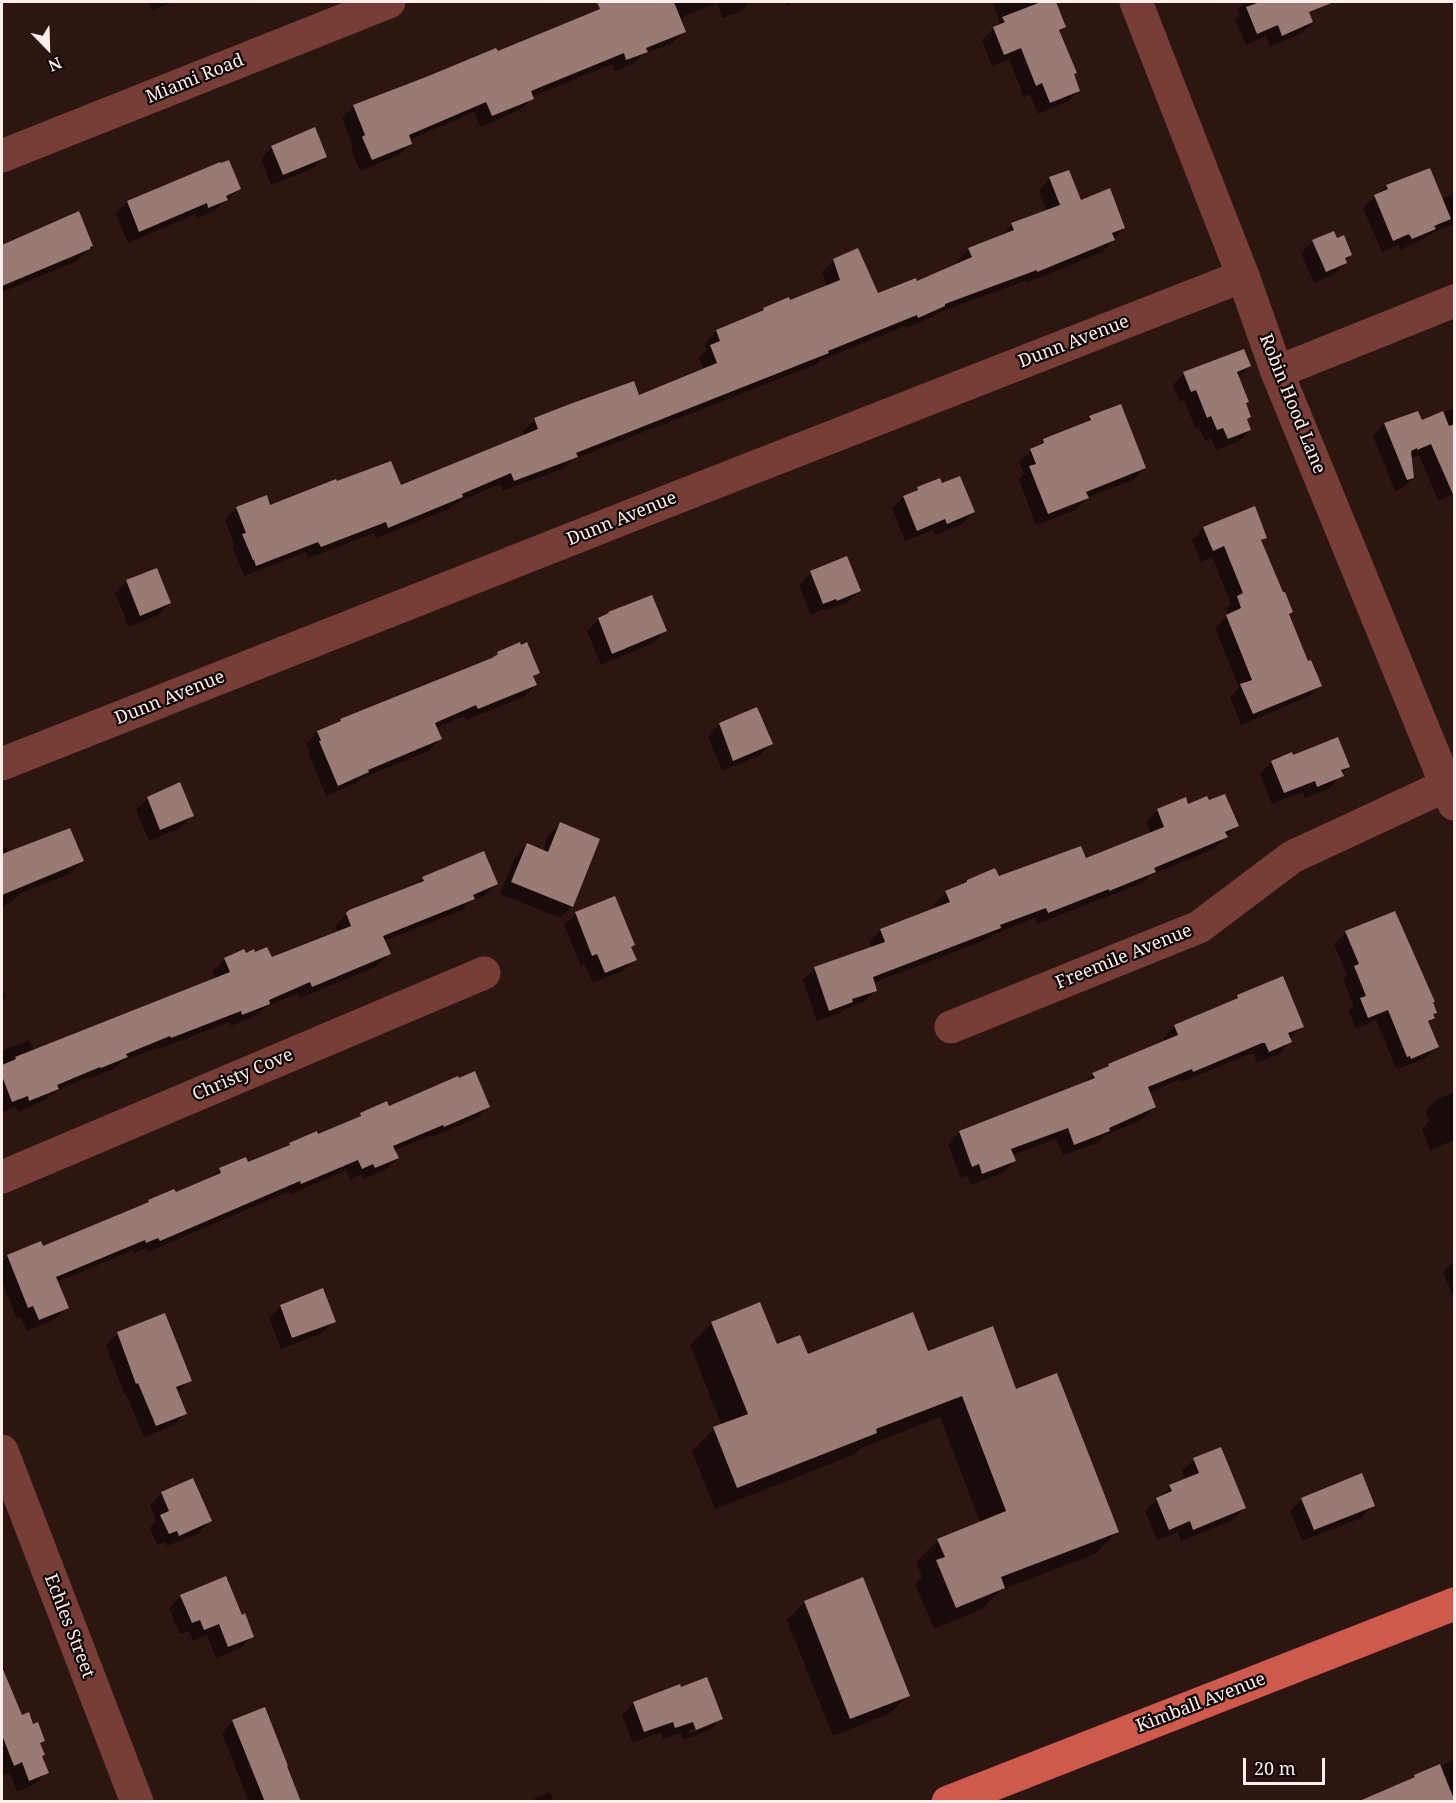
<!DOCTYPE html>
<html>
<head>
<meta charset="utf-8">
<style>
  body { margin:0 }
  #map { position:relative; width:1456px; height:1803px; overflow:hidden; background:#2d1512; font-family:"Noto Serif",serif }
  canvas { display:block }
  .frame { position:absolute; inset:0; border:3px solid #ffedea; pointer-events:none }
  .north { position:absolute; left:18px; top:18px; width:60px; height:60px; -webkit-text-stroke:4px #0e0504; paint-order:stroke; rotate:157deg; font-size:16px; font-weight:700; line-height:24px; text-align:center; color:#ffedea }
  .north::after { content:''; display:block; margin:auto; width:21px; height:27px; background:#ffedea; clip-path:polygon(50% 0,100% 100%,50% 72%,0 100%) }
  .scale { position:absolute; left:1243px; top:1758px; width:82px; height:27px; box-sizing:border-box; border:3px solid #ffedea; border-top:0; padding-left:8px; font-size:18px; line-height:21px; white-space:nowrap; color:#ffedea; -webkit-text-stroke:4px #0e0504; paint-order:stroke }
</style>
</head>
<body>
<div id="map">
<canvas width="1456" height="1803"></canvas>
<div class="frame"></div>
<div class="north">N</div>
<div class="scale">20 m</div>
</div>
<script>
const g = document.querySelector('canvas').getContext('2d');
g.lineJoin = 'round';
function fillPath(path, color) { g.fillStyle = color; g.fill(path, 'evenodd'); }
function stroke(path, color, width, dash) { g.strokeStyle = color; g.lineWidth = width; g.lineCap = dash ? 'butt' : 'round'; g.setLineDash(dash || []); g.stroke(path); }
function write(font, color, halo, rows, align = 'center') {
  g.font = font + ' "Noto Serif",serif'; g.lineWidth = 4.5; g.setLineDash([]); g.textBaseline = 'middle'; g.strokeStyle = halo; g.fillStyle = color; for (const [text, x, y, turn = 0] of rows) {
    g.save(); g.translate(x, y); g.rotate((+turn || 0) * Math.PI / 180); g.textAlign = isNaN(turn) ? turn : align; if (halo) g.strokeText(text, 0, 0); g.fillText(text, 0, 0); g.restore();
  }
}
const shadow = new Path2D(`
  M149,2H174L152,10Z
  M619,2H750L741,11L723,18L717,3L686,15L680,21L684,31L672,43L642,55L634,63L615,71L612,64L531,97L532,99L520,110L480,127L474,112L409,140L411,144L399,155L360,171L351,150L353,147L342,118L353,107L497,53Z
  M785,2H795L786,5Z
  M992,2H1054L1064,27L1058,33L1079,90L1067,102L1038,114L1030,94L1024,97L1009,59L992,66L982,40L1000,22Z
  M1246,2H1308L1304,6L1312,22L1300,34L1270,47L1266,36L1246,45L1235,20L1240,16L1237,10Z
  M272,147L325,156L314,168L271,185L261,159Z
  M1050,179L1080,202L1124,228L1102,252L1026,283L1025,281L975,299L935,314L932,317L906,328L905,326L821,360L815,365L572,460L565,468L502,491L500,484L456,503L449,509L376,538L374,533L309,558L306,552L244,576L232,547L234,544L225,520L236,508L266,497L269,507L336,483L400,486L525,436L523,431L535,420L638,397L704,370L699,358L707,350L705,343L716,331L759,314L764,309L789,302L827,287L822,272L834,260L877,295L916,283L958,265L957,261L969,249L1000,236L1012,224L1047,211L1039,190Z
  M1387,186L1441,199L1454,194V224L1428,235L1422,240L1400,250L1398,245L1382,252L1363,208Z
  M239,189L214,211L197,218L195,214L128,243L116,214L127,202Z
  M1313,241L1350,255L1344,261L1345,263L1333,275L1314,283L1301,253Z
  M4,246L88,248L89,249L77,261L2,292V248Z
  M1249,366L1238,378L1248,402L1245,404L1246,420L1250,430L1238,442L1216,450L1211,438L1205,441L1199,427L1196,429L1184,400L1180,402L1173,385L1184,373Z
  M1454,408V494L1438,501L1419,455L1410,459L1413,478L1401,489L1395,491L1373,436L1384,424L1417,413L1421,421Z
  M1090,418L1145,468L1133,480L1088,497L1075,510L1036,525L1019,479L1024,474L1019,462L1044,440L1084,424Z
  M941,485L973,512L962,524L935,535L933,530L905,541L892,509L903,497L913,493L918,488Z
  M1254,508L1266,537L1261,542L1291,612L1288,615L1307,663L1320,685L1308,697L1241,725L1230,697L1239,688L1215,628L1228,615L1226,609L1231,604L1212,557L1201,562L1192,540L1203,529Z
  M811,573L859,591L848,602L825,611L824,609L811,615L799,585Z
  M127,581L170,603L158,615L129,627L115,593Z
  M606,616L665,631L653,643L601,665L587,631L599,619Z
  M498,653L538,672L532,678L535,685L524,697L466,720L464,716L436,728L440,739L429,751L360,779L356,783L326,796L309,754L310,753L306,744L318,732L335,726L341,720L493,659Z
  M720,724L771,744L759,756L722,771L708,736Z
  M1292,757L1348,767L1330,788L1305,798L1303,792L1272,804L1260,774L1272,762Z
  M148,798L192,816L180,828L149,841L136,810Z
  M1188,806L1237,826L1214,849L1150,875L1142,883L1037,924L1034,918L992,935L988,939L873,983L876,990L864,1002L844,1009L840,1013L817,1021L803,980L815,969L872,949L869,942L881,930L936,909L934,904L946,892L964,885L968,881L998,878L1085,860L1151,834L1146,822L1158,810Z
  M560,824L572,906L560,918L500,894L515,857L527,845L543,851L548,836Z
  M6,847L9,853L82,861L71,873L21,893L11,902L2,907V849Z
  M423,879L496,884L484,896L470,902L462,910L384,941L389,954L377,966L301,998L298,993L265,1007L257,1015L231,1026L229,1022L159,1049V1047L121,1062L114,1069L89,1079L88,1077L54,1092L45,1100L18,1112L16,1107L2,1112V1051L29,1040L34,1052L216,980L213,971L225,959L245,955L271,959L338,932L335,926L347,914L415,886Z
  M576,914L633,945L630,948L635,959L623,971L593,983L585,964L581,966L564,925Z
  M1346,932L1432,1003L1436,1012L1432,1015L1433,1018L1428,1023L1437,1046L1426,1058L1399,1069L1398,1067L1396,1068L1376,1020L1356,1029L1349,1011L1354,1006L1343,979L1347,975L1334,944Z
  M2,987L6,997L2,1002Z
  M1238,996L1302,1026L1290,1038V1042L1279,1054L1257,1063L1254,1054H1249L1182,1082L1180,1079L1149,1093L1154,1107L1143,1119L1104,1136L1097,1143L1063,1155L1056,1139L1012,1155L1014,1161L1003,1173L971,1185L967,1175L961,1178L948,1144L960,1132L1083,1084L1093,1074L1104,1070L1108,1065L1165,1042L1163,1038L1175,1026L1232,1002Z
  M1454,1093V1140L1430,1150L1422,1129L1429,1121L1426,1111L1437,1099Z
  M488,1106L477,1118L432,1137L431,1135L394,1151L397,1158L385,1170L363,1179L361,1174L350,1180L346,1170L290,1195L288,1192L148,1252L146,1248L134,1254L133,1250L57,1282L67,1308L55,1319L27,1331L21,1317L17,1319L2,1281V1262L8,1256L43,1248L145,1205L149,1202L175,1194L211,1178L220,1170L247,1164L286,1148L290,1144L317,1136L355,1121L361,1114L388,1108Z
  M1454,1261V1299L1443,1272Z
  M281,1306L334,1321L322,1333L281,1349L269,1318Z
  M712,1323L807,1355L927,1353L1016,1391L1117,1532L1095,1554L1001,1590L982,1609L934,1629L915,1584L922,1577L916,1562L938,1540L980,1522L940,1417L861,1448L853,1455L715,1509L692,1451L714,1429L722,1426L690,1345Z
  M118,1334L190,1380L177,1393L185,1413L174,1425L144,1437L126,1394H124L106,1345Z
  M1220,1449L1244,1508L1233,1520L1181,1541L1178,1532L1157,1540L1145,1511L1170,1487L1186,1480L1182,1471L1194,1460Z
  M193,1480L210,1521L199,1533L167,1546L165,1542L157,1545L150,1528L156,1521L150,1505L161,1494Z
  M1302,1499L1373,1506L1361,1518L1302,1541L1290,1511Z
  M181,1596L241,1617L252,1636L240,1648L216,1658L207,1635L193,1641L189,1631L180,1634L169,1608Z
  M805,1602L908,1695L890,1713L833,1736L787,1620Z
  M2,1660L5,1671L3,1674L21,1717L32,1725L43,1740L39,1744L41,1757L47,1773L35,1784L17,1792L10,1773L2,1776Z
  M634,1703L721,1719L709,1730L684,1740L681,1733L663,1739L661,1732L633,1743L622,1715ZM709,1723V1726L689,1734L688,1731Z
  M233,1721L300,1802H249L222,1733Z
  M1454,1760V1802L1410,1780L1415,1776Z
  M550,1792L554,1802H528Z`);
const building = new Path2D(`
  M597,2H674L686,32L646,48L648,52L626,60L624,53L531,91L534,99L492,116L486,102L409,135L412,144L372,160L362,137L365,135L353,105L426,77L496,48L498,51L600,9Z
  M1041,2H1056L1066,27L1059,30L1077,73L1074,74L1080,91L1050,103L1042,83L1036,86L1021,48L1004,55L993,27L1005,22L1002,17Z
  M1260,2H1334L1309,12L1313,22L1282,36L1278,25L1257,34L1246,7Z
  M315,127L327,157L283,175L271,146Z
  M229,160L241,189L226,196L228,200L208,208L207,203L139,232L127,201L220,162L221,163Z
  M1430,168L1451,219L1434,226L1436,229L1412,239L1409,234L1393,241L1374,195L1388,189L1386,185Z
  M1069,170L1081,200L1110,188L1125,228L1112,233L1115,240L1037,272V270L988,288L945,304V306L918,318L917,315L828,351L829,353L576,453L578,457L514,481L511,473L462,494L463,497L388,528L386,522L321,547L318,542L256,566L254,560H253L242,534L246,533L236,507L267,495L270,505L336,479L337,481L391,461L401,485L538,429L534,418L570,404L634,381L639,395L717,363L710,345L720,341L716,330L764,310L763,308L789,297L790,300L840,280L833,259L858,248L878,293L916,278L917,281L972,257L968,248L1014,230L1011,223L1060,205L1049,177Z
  M79,211L93,246L90,247V249L2,286V245Z
  M1334,231L1337,238L1344,235L1352,255L1345,258L1347,263L1326,272L1312,240Z
  M1244,349L1251,366L1237,372L1249,402L1246,403L1251,417L1247,419L1251,430L1228,439L1223,428L1217,430L1211,416L1207,418L1196,390L1191,392L1183,372Z
  M1121,404L1146,468L1086,492L1089,498L1048,514L1029,466L1036,464L1030,449L1044,443L1043,439L1091,420L1089,416Z
  M1418,411L1422,420L1443,411L1449,426L1455,424V499L1431,444L1417,450V448L1411,451L1414,478L1407,480L1384,423Z
  M960,476L975,512L947,524L945,519L917,531L903,496L918,490L917,487L940,478L942,483Z
  M1255,506L1267,538L1261,540L1283,592H1285L1293,612L1289,614L1308,661L1311,660L1322,686L1253,714L1240,684L1252,680L1226,615L1241,608L1237,596L1243,593L1224,546L1213,551L1203,527Z
  M847,556L861,591L837,601L836,599L823,604L810,571Z
  M157,568L171,603L140,616L126,580Z
  M652,595L667,631L612,654L598,618L609,613L608,612Z
  M520,642L521,645L527,642L540,673L533,676L537,685L478,709L476,705L435,723L442,739L368,770L369,772L338,786L319,741H321L317,731L341,721L340,719L492,658L498,654L497,652Z
  M757,707L773,744L733,761L719,723Z
  M1338,737L1350,767L1341,770L1344,776L1317,787L1315,781L1284,793L1271,761L1292,752L1293,755Z
  M180,782L194,816L160,830L147,797Z
  M1225,794L1239,826L1225,832L1228,837L1154,868L1156,872L1109,891V889L1048,913L1046,908L1000,925L1001,928L873,977L877,991L852,999L853,1002L829,1011L814,967L885,942L880,929L950,902L945,891L967,882V880L995,868L999,876L1081,846L1086,858L1164,827L1157,809L1186,797L1188,804L1207,796L1209,800Z
  M560,822L600,839L573,907L511,882L527,843L548,852Z
  M70,828L84,861L2,895V854Z
  M484,851L498,884L473,895L475,899L383,936L391,954L312,987L310,982L269,1000L270,1004L242,1015L241,1011L171,1038L170,1036L126,1054L128,1057L101,1068L100,1067L57,1085L59,1089L29,1101L28,1096L12,1102L2,1076V1065L16,1059L15,1057L230,972L224,958L244,949L246,953L254,949L255,952L267,947L272,957L351,926L346,913L349,910L424,881L422,877Z
  M615,896L635,945L631,947L637,960L605,973L597,954L592,956L575,912Z
  M1395,911L1435,1002H1433L1437,1013L1433,1014L1435,1018L1428,1021L1439,1047L1411,1059L1410,1056L1407,1057L1388,1010L1368,1018L1360,998L1366,996L1354,966L1359,964L1345,931Z
  M1283,976L1304,1027L1288,1033L1292,1042L1269,1052L1265,1043H1262L1193,1072L1192,1069L1148,1087L1156,1107L1109,1128L1110,1131L1074,1145L1068,1128L1011,1149L1016,1161L982,1174L979,1164L972,1167L959,1131L1095,1078L1092,1073L1109,1066L1108,1064L1178,1035L1174,1025L1238,998L1237,995Z
  M475,1071L490,1107L444,1127L443,1125L393,1146L399,1158L375,1168L373,1164L362,1169L358,1160L301,1184L300,1181L160,1241L158,1238L146,1243L145,1240L56,1277L69,1308L39,1320L33,1306L28,1308L7,1255L41,1241L43,1246L149,1202L148,1200L174,1189L176,1192L221,1173L219,1168L246,1157L248,1162L290,1145L289,1143L317,1131L318,1134L361,1116L360,1113L387,1101L389,1106L458,1076L459,1078Z
  M323,1288L336,1322L292,1338L280,1305Z
  M760,1302L777,1344L800,1335L808,1354L913,1312L928,1351L993,1326L1016,1389L1057,1373L1119,1532L1001,1577L1005,1588L956,1608L936,1560L945,1557L937,1539L1006,1511L962,1396L876,1429L877,1433L737,1488L713,1427L748,1414L711,1322Z
  M165,1313L192,1381L176,1387L187,1414L156,1426L138,1383L136,1384L117,1332Z
  M1221,1447L1246,1508L1193,1530L1190,1521L1169,1530L1156,1498L1172,1491L1169,1485L1199,1473L1193,1458Z
  M1362,1473L1375,1506L1314,1530L1301,1498Z
  M193,1478L212,1521L179,1536L177,1531L169,1534L160,1515L169,1511L161,1492Z
  M226,1576L242,1615L245,1613L254,1637L228,1647L219,1624L204,1630L200,1620L192,1623L180,1595Z
  M863,1577L910,1696L850,1719L804,1601Z
  M2,1667L22,1715L29,1712L33,1724L38,1722L45,1741L40,1743L45,1755L42,1756L49,1773L29,1781L22,1762L14,1766L2,1735Z
  M707,1677L723,1719L696,1730L693,1722L675,1728L673,1722L644,1732L633,1702L680,1684L681,1687Z
  M265,1707L288,1766H287L301,1802H265L232,1720Z
  M1440,1764L1455,1802H1357L1415,1777L1414,1775Z`);
const minor = new Path2D(`
  M1136,2L1243,276L1277,372L1454,804
  M2,156L389,2
  M1277,372L1454,301
  M2,764L650,508L1243,276
  M951,1027L1199,927L1292,857L1447,785
  M2,1177L484,973
  M2,1451L137,1802`);
const major = new Path2D(`
  M948,1802L1454,1604`);
const streetNames = [
  ["Miami Road",195,79,-22],
  ["Dunn Avenue",1074,342,-21],
  ["Robin Hood Lane",1292,404,68],
  ["Dunn Avenue",622,519,-22],
  ["Dunn Avenue",170,698,-22],
  ["Freemile Avenue",1124,957,-22],
  ["Christy Cove",243,1075,-23],
  ["Echles Street",69,1626,69],
  ["Kimball Avenue",1201,1703,-21]
];
fillPath(shadow, '#0007');
fillPath(building, '#997a75');
stroke(minor, '#763e37', 33);
stroke(major, '#ce594d', 33);
write('18px', '#ffedea', '#0e0504', streetNames);
</script>
</body>
</html>
